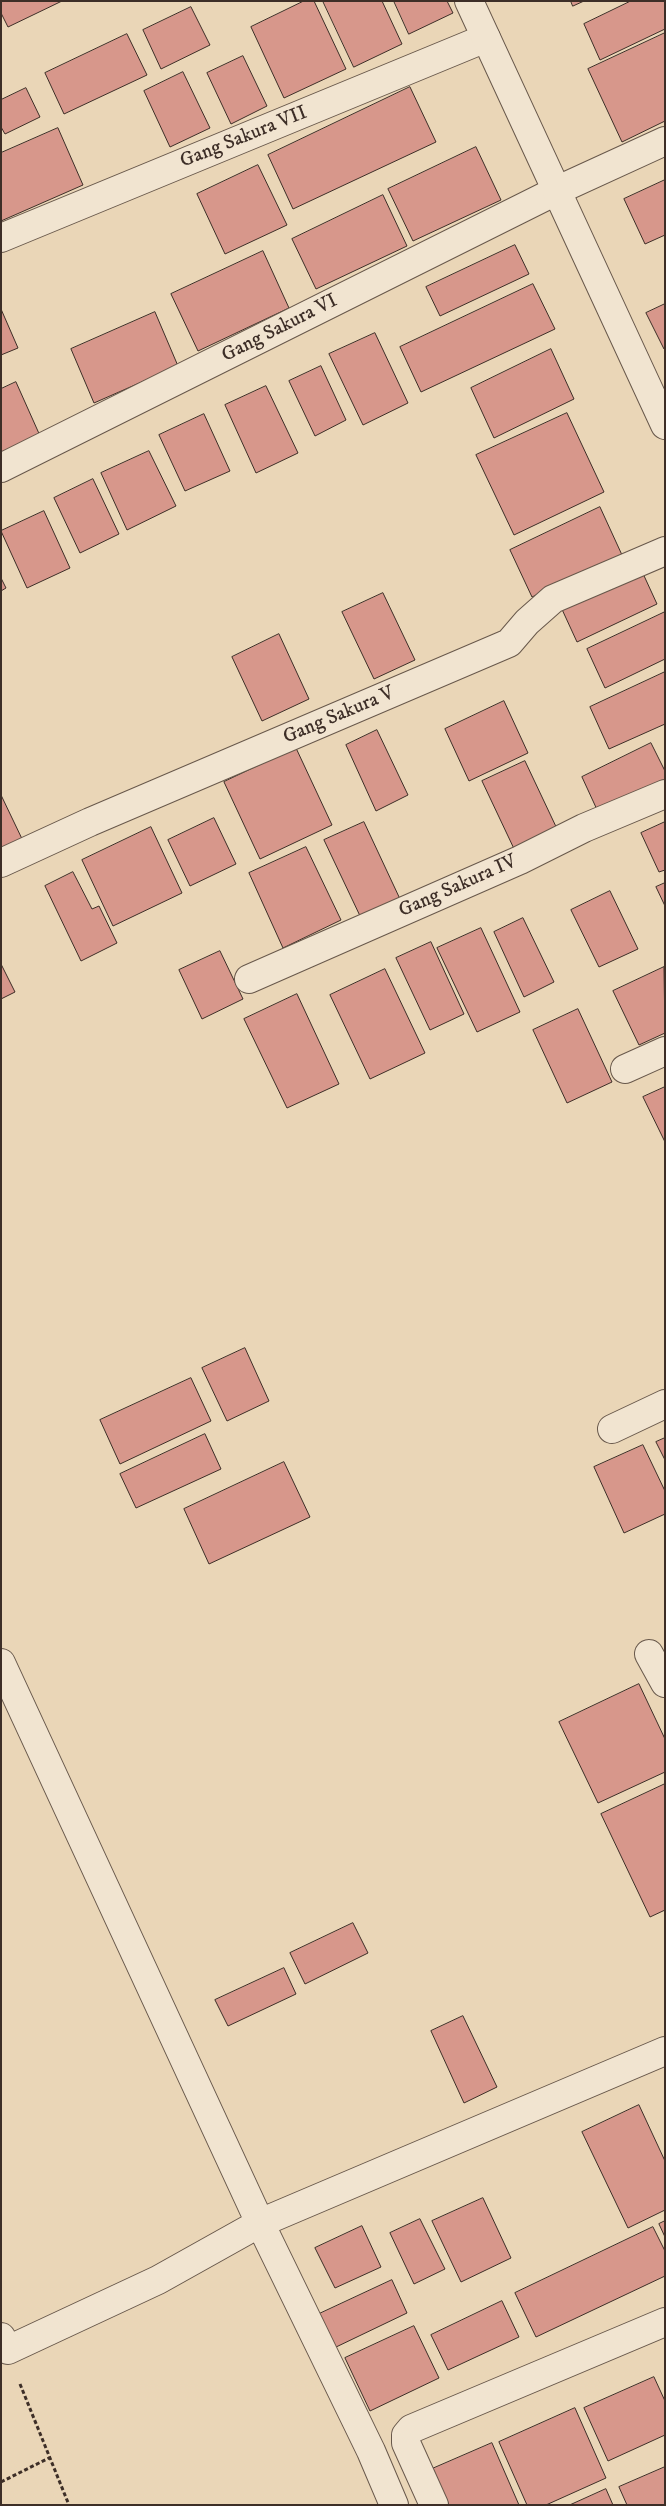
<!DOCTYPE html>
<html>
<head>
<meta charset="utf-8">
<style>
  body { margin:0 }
  #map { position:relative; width:666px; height:2506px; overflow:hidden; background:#ead6b7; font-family:"IM FELL DW Pica",serif }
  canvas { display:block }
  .frame { position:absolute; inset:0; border:2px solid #3d2e27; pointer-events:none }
</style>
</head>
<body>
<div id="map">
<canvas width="666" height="2506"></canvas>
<div class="frame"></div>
</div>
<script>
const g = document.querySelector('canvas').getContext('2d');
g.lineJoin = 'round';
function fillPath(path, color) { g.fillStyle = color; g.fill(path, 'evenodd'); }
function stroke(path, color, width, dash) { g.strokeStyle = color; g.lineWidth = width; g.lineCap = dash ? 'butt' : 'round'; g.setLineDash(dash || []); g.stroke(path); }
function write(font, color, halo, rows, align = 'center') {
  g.font = font + ' "IM FELL DW Pica",serif'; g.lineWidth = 4; g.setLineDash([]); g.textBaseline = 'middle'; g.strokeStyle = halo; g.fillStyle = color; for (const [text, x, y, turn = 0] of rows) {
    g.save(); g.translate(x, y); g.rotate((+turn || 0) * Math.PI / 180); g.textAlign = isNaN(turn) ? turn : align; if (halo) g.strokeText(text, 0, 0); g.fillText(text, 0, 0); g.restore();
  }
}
const building = new Path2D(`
  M1,1H62L8,27L1,13Z
  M304,1H314L346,69L284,98L251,27Z
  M323,1H382L402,44L354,67Z
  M394,1H447L453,13L409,34Z
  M571,1H584L573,6Z
  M631,1H665V29L600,60L584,24Z
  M191,7L210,45L161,69L143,30Z
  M665,33V121L622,142L588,69Z
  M127,34L147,75L64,114L45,73Z
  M243,56L267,106L231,124L207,73Z
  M183,72L210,128L170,147L144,91Z
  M410,87L436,142L293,209L268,155Z
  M26,88L40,117L5,134L1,127V100Z
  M58,128L83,185L1,221V153Z
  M476,147L501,200L413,241L388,189Z
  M258,165L287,225L225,254L197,194Z
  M665,180V235L645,244L624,199Z
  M383,195L407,246L316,289L292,239Z
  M515,245L529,274L440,316L426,287Z
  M263,251L289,308L198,351L171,294Z
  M533,284L555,329L421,392L400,347Z
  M665,304V348L664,349L646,313Z
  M1,309L18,348L1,355Z
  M155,312L178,366L94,403L71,349Z
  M375,333L408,403L363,425L329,354Z
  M551,349L574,399L494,438L471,388Z
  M321,366L346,420L315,436L289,381Z
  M16,382L41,438L1,455V389Z
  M266,386L298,453L256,473L225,405Z
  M567,413L604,492L514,535L476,455Z
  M204,414L230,471L185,491L159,435Z
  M149,451L176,506L127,530L101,473Z
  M93,479L119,534L80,553L54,498Z
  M600,507L622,555L532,597L510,550Z
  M44,511L70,568L27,588L1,531Z
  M640,567L657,604L577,642L560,605Z
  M1,578L6,588L1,591Z
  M383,593L415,660L374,679L342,612Z
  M665,612V659L605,688L587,649Z
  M279,634L309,699L262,721L232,657Z
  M665,672V724L609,749L590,707Z
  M504,701L528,753L469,781L445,729Z
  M377,730L408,795L376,811L346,745Z
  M651,743L665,771V783L599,814L582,777Z
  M296,748L332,825L260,859L224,782Z
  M525,761L559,833L516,853L482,781Z
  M1,795L24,843L1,854Z
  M214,818L236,864L190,886L168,840Z
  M364,822L400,899L361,918L324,840Z
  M665,822V870L659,872L641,833Z
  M151,827L182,893L113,926L82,860Z
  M306,847L341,920L283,948L249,873Z
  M73,872L92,909L99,906L117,943L81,961L45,886Z
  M665,883V906L656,887Z
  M610,891L638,949L599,967L571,910Z
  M523,918L554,982L524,997L494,932Z
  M481,928L520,1012L477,1032L437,948Z
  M431,942L464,1014L430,1030L396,958Z
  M220,951L243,999L202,1019L179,970Z
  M1,964L15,992L1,999Z
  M664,967L665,1033L639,1045L613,991Z
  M385,969L425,1053L370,1079L330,995Z
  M297,994L339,1084L287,1108L244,1019Z
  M578,1009L612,1082L567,1103L533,1030Z
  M665,1087V1142L643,1097Z
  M245,1348L269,1401L227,1421L202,1368Z
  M191,1378L211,1421L120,1464L100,1420Z
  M205,1434L221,1469L136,1508L120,1474Z
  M665,1438V1460L656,1442Z
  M643,1445L665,1491V1514L624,1533L594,1467Z
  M284,1462L310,1517L209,1564L184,1509Z
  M639,1684L665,1739V1772L598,1803L559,1722Z
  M665,1784V1910L650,1917L601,1814Z
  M353,1923L368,1953L305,1984L290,1953Z
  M284,1968L296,1994L228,2026L215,2000Z
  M463,2016L497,2087L464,2103L431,2031Z
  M639,2105L665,2161V2210L628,2228L582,2132Z
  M483,2198L511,2258L461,2282L432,2221Z
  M420,2219L445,2269L414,2284L390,2233Z
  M665,2221V2237L659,2224Z
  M362,2226L381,2267L335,2288L315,2248Z
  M653,2227L665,2251V2276L536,2337L515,2293Z
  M392,2280L407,2313L334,2348L317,2315Z
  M502,2301L519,2337L448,2370L431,2335Z
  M414,2326L439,2378L370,2411L345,2358Z
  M654,2377L665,2401V2435L608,2461L584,2408Z
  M575,2408L606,2478L546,2505H527L499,2442Z
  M492,2443L519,2505H449L432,2469Z
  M665,2467V2505H627L619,2487Z
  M606,2489L613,2505H570Z`);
const path = new Path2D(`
  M20,2384L69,2505
  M1,2482L49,2458`);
const minor = new Path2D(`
  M1,238L486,38
  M1,468L558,190L665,141
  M1,863L90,822L509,643L527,622L553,599L665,551
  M249,979L520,860L584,828L665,794
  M625,1069L665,1051
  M612,1429L665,1404
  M649,1654L665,1683
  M1,1663L260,2223L371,2451L394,2505
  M1,2337L8,2350L158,2280L260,2223L665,2051
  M434,2505L406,2443V2435L411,2429L665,2322`);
const tertiary = new Path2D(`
  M469,1L665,425`);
const streetNames = [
  ["Gang Sakura VII",244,138,-22],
  ["Gang Sakura VI",280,329,-27],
  ["Gang Sakura V",339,716,-23],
  ["Gang Sakura IV",458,887,-24]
];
fillPath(building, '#d7978b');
stroke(building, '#3d2e27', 1);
stroke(minor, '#68584b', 30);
stroke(tertiary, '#68584b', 30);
stroke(path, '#3d2e27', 3, [4, 2.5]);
stroke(minor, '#f1e4d0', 28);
stroke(tertiary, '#f1e4d0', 28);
write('20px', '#3d2e27', '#f1e4d0', streetNames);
</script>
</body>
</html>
